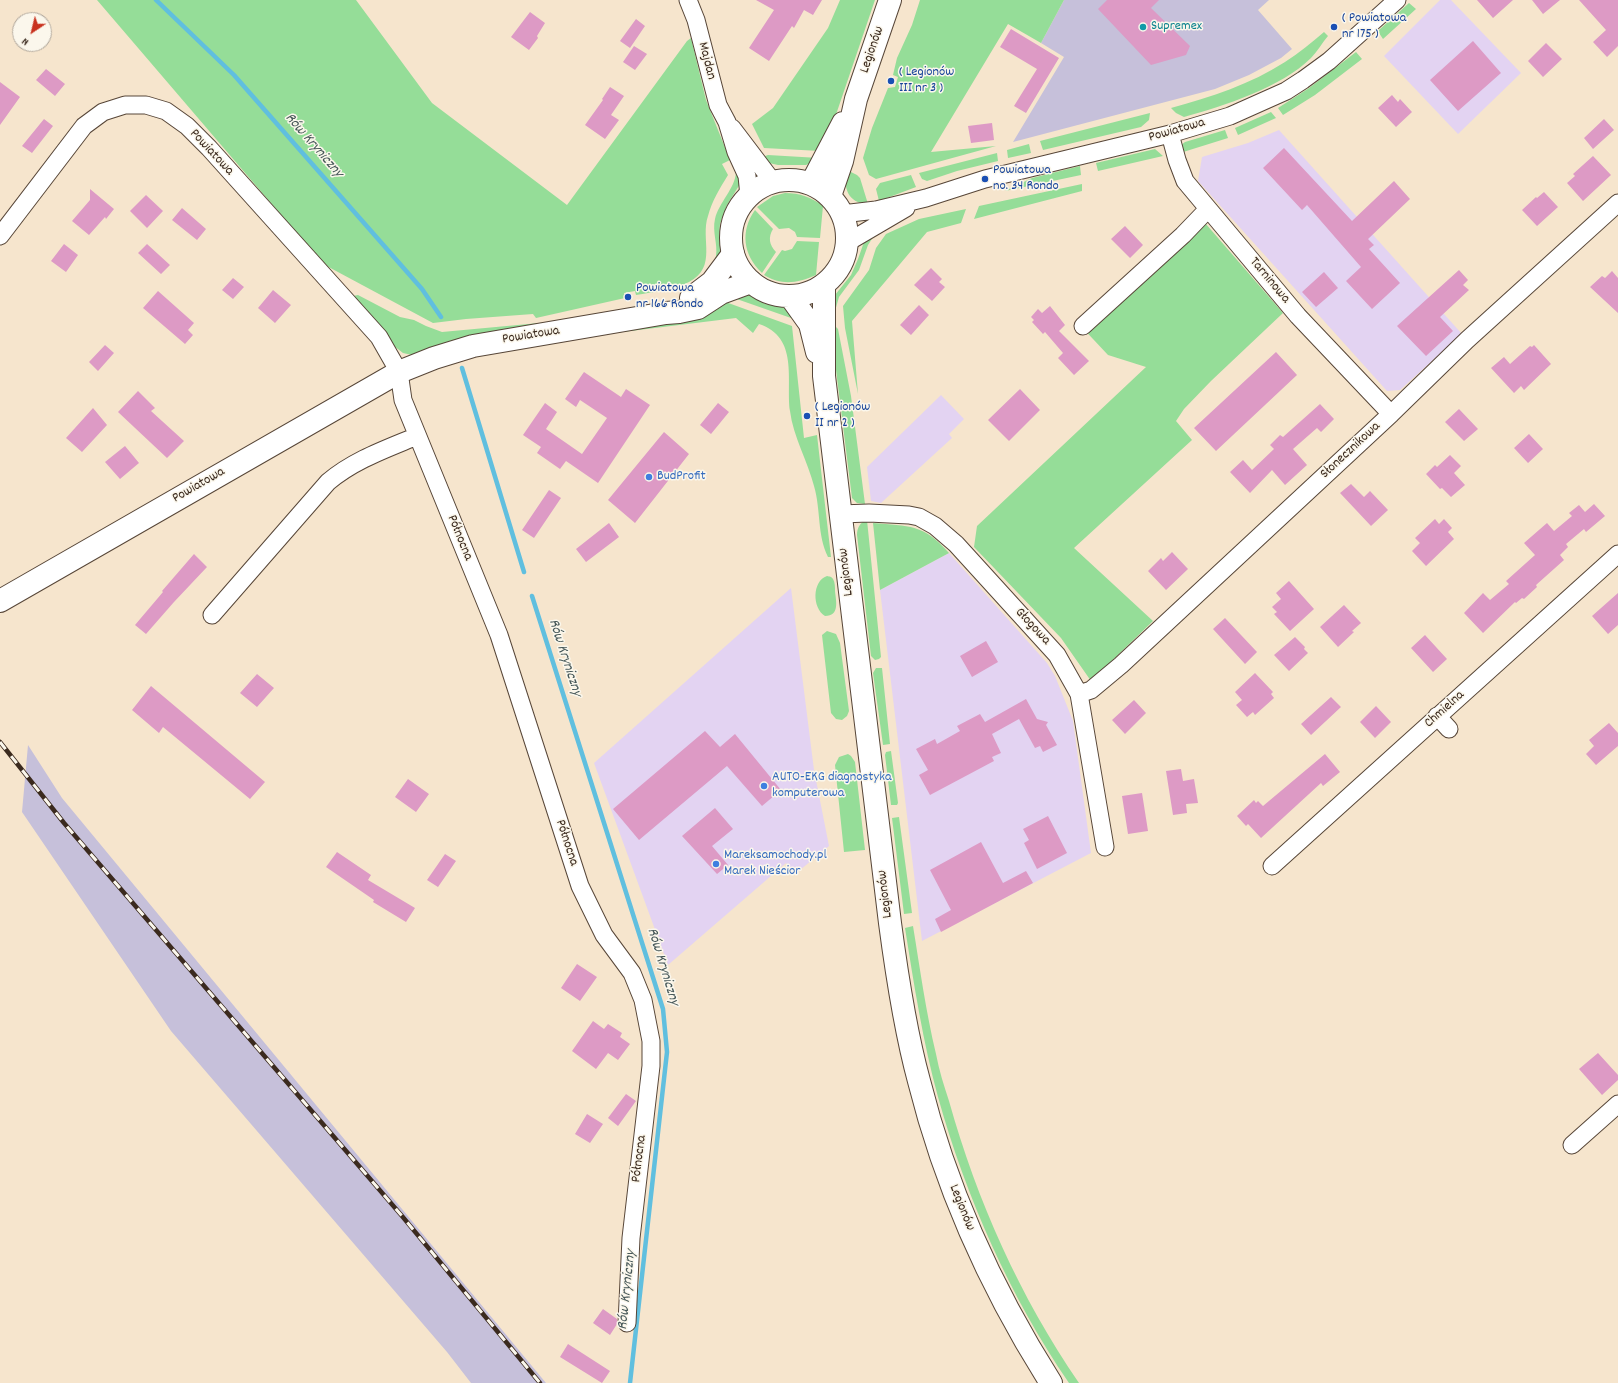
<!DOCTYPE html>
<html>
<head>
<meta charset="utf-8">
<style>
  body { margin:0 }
  #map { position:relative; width:1618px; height:1383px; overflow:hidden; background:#f6e5cd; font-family:Dekko,sans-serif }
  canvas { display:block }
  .north { position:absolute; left:12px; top:12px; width:40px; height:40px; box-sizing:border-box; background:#fbf7ec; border:1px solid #aea59a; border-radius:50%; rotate:215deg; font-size:11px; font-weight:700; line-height:16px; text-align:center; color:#3b2a1e }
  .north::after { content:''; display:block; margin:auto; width:14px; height:18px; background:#c8321e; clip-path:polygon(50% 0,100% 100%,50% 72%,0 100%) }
</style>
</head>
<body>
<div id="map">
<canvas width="1618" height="1383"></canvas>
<div class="north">N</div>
</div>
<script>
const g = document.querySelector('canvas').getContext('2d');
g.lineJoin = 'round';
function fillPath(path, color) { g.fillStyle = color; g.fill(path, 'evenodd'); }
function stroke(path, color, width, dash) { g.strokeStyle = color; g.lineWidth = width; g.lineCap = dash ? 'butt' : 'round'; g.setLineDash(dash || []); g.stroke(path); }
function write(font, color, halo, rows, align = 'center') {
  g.font = font + ' Dekko,sans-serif'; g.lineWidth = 3; g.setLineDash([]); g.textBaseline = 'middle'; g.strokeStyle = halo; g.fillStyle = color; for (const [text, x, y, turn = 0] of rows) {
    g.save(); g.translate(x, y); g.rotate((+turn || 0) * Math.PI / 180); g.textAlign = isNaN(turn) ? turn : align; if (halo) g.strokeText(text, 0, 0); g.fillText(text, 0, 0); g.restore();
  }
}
const built = new Path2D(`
  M1440,0H1451L1521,73L1458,134L1384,56Z
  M1279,130L1462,334L1400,390L1387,391L1198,181L1202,157L1248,143Z
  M941,395L964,419L949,434L952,438L881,503L871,501L867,467Z
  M949,553L1047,663L1055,676L1073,721L1091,853L922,941L880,590Z
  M791,588L814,770L829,846L794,875L786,863L668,965L594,763Z`);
const industrial = new Path2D(`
  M1064,0H1269L1258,10L1292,49L1281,58L1249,75L1215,89L1013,142L1064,57L1041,43Z
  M28,745L62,798L546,1383H471L447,1352L171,1031L22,812Z`);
const green = new Path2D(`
  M97,0H356L432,103L567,205L687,41L691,38L706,100L730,160L722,164L728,175C720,188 712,201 708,216C700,239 718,267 689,282C674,290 653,292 636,295L635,291L624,293L625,298L536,318L533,314L466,319L433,323L323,264Z
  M840,0H875L827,141L820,151L764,148L752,124L773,108L828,28Z
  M920,0H1064L1041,43L1008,24L931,152L996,146L876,179L869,175L863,158L872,128L888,88L895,87L898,77L893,75L897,58L912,25Z
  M1409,3L1416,9L1383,39L1379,33V30Z
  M1324,32L1328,36C1322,43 1317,52 1311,58C1282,87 1224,106 1184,117L1176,113L1171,108C1211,97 1251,84 1285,62C1299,53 1312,42 1324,32Z
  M1356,52L1362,59L1315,95L1283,115L1278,108L1309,88Z
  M1271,112L1276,118L1238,135L1235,128Z
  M1150,113L1149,120L1141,127L1043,150L1040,141Z
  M1225,130L1228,138L1180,153V146L1185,142Z
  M1029,144L1031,153L1008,158L1007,150Z
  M1155,149L1163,156L1098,171L1096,163Z
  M997,153L998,161L957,171L927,181L922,179L919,173Z
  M768,155L819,158L806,165H778L769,163L762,157Z
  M1080,166L1081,175L1005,191L1032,178Z
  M739,170L740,184L727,205L720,224L719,238L721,253L712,268C713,264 715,260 716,256C718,244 712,232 715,219C719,202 735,189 736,172Z
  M847,170L857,175L860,178L868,204C847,203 843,187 847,170Z
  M911,175L916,187L879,201L876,189L880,183Z
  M1082,184V191L974,219L979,206Z
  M785,193C800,193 811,197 823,206L820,238L797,237L795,232L789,228L779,229L757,207L773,196Z
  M966,209L961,223L927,232L852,321L858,394L845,328L843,306L869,270L876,248L886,234L919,219Z
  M755,210L773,229C768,237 769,245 776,252L762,273C743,255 740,231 755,210Z
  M1199,216L1283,313L1211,381L1184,409L1176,421L1192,440L1074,548L1153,621L1091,681L1061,638L974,547L977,526L1146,367L1108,355L1078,323Z
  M877,231L868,245L859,270L839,297L835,311V295L851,275L858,259L864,242Z
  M797,241L819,242L816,275C798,283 782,286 764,275L782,250L785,251L792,249Z
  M747,294L765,304L787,308L801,319L791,318L731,297Z
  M358,295L400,317L414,320L426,326L442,332L550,322L412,355L403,353L394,346L353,296Z
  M720,300L792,326L804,438L817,435L831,557H828C817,535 821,510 814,486C808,462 793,436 790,411C786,380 799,337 759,324L753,333L736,318L606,334Z
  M836,327L838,329L851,396L865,504L857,503L852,498L833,346L832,328Z
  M867,520L881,657L879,659L875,660L871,656L857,535C857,528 860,522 867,520Z
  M873,523C909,526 924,524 949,553L880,590Z
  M827,576C830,577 831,576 833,579C835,582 835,587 835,591C836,601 840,616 825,616C812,608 812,581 827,576Z
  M827,631L836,634L840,643L849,711L847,716L842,720L836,719L831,713L822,635Z
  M876,668H882L890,744L883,745L873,673Z
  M891,751L898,803L897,805H891L885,755L886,752Z
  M848,754L851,756L855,762L865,850L844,852L835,765L839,757Z
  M899,817L912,913L904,914L892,818Z
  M913,926C920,969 926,1012 936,1054C939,1070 944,1086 949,1101C977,1201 1020,1297 1079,1383H1069C1010,1297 966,1197 938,1097C923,1042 914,985 905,928Z`);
const stream = new Path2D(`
  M156,0L234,75L422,289L441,317
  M462,368L524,572
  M532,596L663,1009L667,1052L630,1383`);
const building = new Path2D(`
  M756,0H822L813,15L804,10L794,28L792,26L769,61L749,48L774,10Z
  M1107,0H1159L1151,8L1190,46L1186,55L1151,65L1098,9Z
  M1477,0H1513L1493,18Z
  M1532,0H1560L1543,14Z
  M1579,0H1618V46L1607,57L1593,42L1606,30Z
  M530,12L545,23L537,36L538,38L529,50L511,37Z
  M636,19L645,26L630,48L620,41Z
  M1011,29L1059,58L1026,113L1014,106L1037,69L1000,47Z
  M1473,41L1501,73L1458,111L1430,80Z
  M1546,43L1562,59L1543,77L1528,61Z
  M634,46L647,54L635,70L623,62Z
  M46,69L65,84L55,96L36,80Z
  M0,82L20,97L0,125Z
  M610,87L624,96L611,115L619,120L605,139L585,125L603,100L602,99Z
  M1392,95L1398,102L1400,99L1412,112L1396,127L1378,108Z
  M44,119L53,126L32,153L22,146Z
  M1604,119L1614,130L1593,149L1584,138Z
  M992,123L994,140L971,143L968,126Z
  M1284,148L1352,221L1394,181L1410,199L1368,239L1374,245L1369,249L1400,283L1372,309L1346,281L1361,267L1307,205L1302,210L1263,168Z
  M1593,156L1611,175L1583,201L1567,183L1575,176L1573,174Z
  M90,189L114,209L106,219L105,217L89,235L72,221L90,200Z
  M1544,192L1558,207L1537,226L1522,210L1536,197L1537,198Z
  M146,195L163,211L147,228L130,211Z
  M182,208L206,229L197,240L172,220Z
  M1125,226L1143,245L1130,258L1111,239Z
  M64,244L78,255L66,272L51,261Z
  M147,244L170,265L161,274L138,253Z
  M931,268L942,279L939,282L945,287L932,301L914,285Z
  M1459,270L1468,280L1463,285L1469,290L1440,317L1453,331L1426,356L1397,326Z
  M1612,271L1618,278V313L1590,287L1602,276L1605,278Z
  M1324,272L1338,288L1316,307L1302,292Z
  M233,278L244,287L233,299L222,290Z
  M273,290L291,305L275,323L258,308Z
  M158,291L194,323L188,330L193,335L185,344L143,308Z
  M919,305L929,315L911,335L900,325Z
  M1050,306L1065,325L1059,331L1089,361L1074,375L1058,358L1063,353L1045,332L1043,334L1032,322L1034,320L1031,317L1038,309L1042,313Z
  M105,345L114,353L98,371L89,362Z
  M1534,345L1551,364L1524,390L1521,386L1514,393L1491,368L1504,357L1510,364L1530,346L1532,347Z
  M1276,352L1297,375L1216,451L1194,428Z
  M584,372L621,397L626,389L650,405L598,483L566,461L560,469L537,453L541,447L523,435L545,403L557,412L546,429L582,454L607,418L580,400L576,407L565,399Z
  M1020,389L1040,410L1009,441L988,420Z
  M138,391L155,408L151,411L184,441L167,458L118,412Z
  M718,403L729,412L711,434L700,425Z
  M1320,404L1334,419L1321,432L1317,428L1293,449L1307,465L1285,485L1272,470L1250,493L1230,472L1243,460L1252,470L1274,449L1270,445L1280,435L1283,437Z
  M93,408L107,425L82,452L66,438Z
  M1459,409L1478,429L1464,441L1445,422Z
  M664,432L689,454L635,523L608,500Z
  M1529,434L1543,449L1528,463L1514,448Z
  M125,446L139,463L120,479L105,462Z
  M1450,455L1461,466L1454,473L1465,485L1451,497L1442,488L1440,489L1426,474L1435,465L1437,467Z
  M1351,484L1364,497L1370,491L1388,510L1371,526L1340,493Z
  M549,490L561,498L534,538L522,530Z
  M1594,504L1605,516L1586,532L1584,529L1566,544L1568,547L1560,555L1564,560L1536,585L1537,587L1524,599L1522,598L1516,603L1515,602L1483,633L1464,613L1483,593L1490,600L1509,584L1506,581L1535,555L1524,543L1547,523L1554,531L1572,516L1569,513L1579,505L1585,512Z
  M1435,519L1439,524L1444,519L1452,528L1448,532L1454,539L1426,566L1412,551L1420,543L1415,538Z
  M609,523L619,537L586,562L576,549Z
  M1172,552L1188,569L1166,590L1148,571L1161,558L1163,561Z
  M194,554L207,567L174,602L146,634L135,625L163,592L162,591Z
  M1289,581L1314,609L1290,631L1274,614L1277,612L1272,607L1281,599L1276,593Z
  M1618,593V625L1608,634L1592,616Z
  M1344,605L1361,623L1352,631L1354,632L1338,647L1320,627Z
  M1225,618L1257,652L1245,664L1213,629Z
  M1425,635L1447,659L1433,672L1411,648Z
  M1295,637L1305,647L1304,649L1308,653L1289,671L1274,655Z
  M986,641L998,662L972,677L960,656Z
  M1255,673L1273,692L1271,694L1274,698L1255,715L1253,712L1247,717L1236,705L1242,700L1235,692Z
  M257,674L274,688L257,707L240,693Z
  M151,686L265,782L250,799L163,727L159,733L132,710Z
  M1331,697L1341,707L1311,735L1301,724Z
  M1026,699L1037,719L1048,722L1046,725L1057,745L1043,752L1040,746L1035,748L1019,719L992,734L1001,753L992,757L994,761L930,795L919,775L928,770L916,749L935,739L937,744L960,731L957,726L980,714L985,722Z
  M1134,700L1146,713L1125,734L1112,720Z
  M1376,706L1391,722L1375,738L1360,722Z
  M1609,723L1618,733V746L1596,765L1586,754L1594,746L1589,740Z
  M705,731L720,747L735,734L781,790L762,806L727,766L639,840L613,809Z
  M1325,754L1340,772L1323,786L1321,783L1261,838L1248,824L1246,826L1237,816L1254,800L1256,803L1258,801L1263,806Z
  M1181,769L1183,781L1194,779L1198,803L1186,804L1187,813L1173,815L1166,771Z
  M408,779L429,794L416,812L395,797Z
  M1142,793L1148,831L1128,834L1122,796Z
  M715,808L733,829L712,846L728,865L717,874L682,836Z
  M1048,816L1067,853L1037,869L1024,843L1029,840L1023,829Z
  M981,842L1003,883L1026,871L1033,883L941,932L935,919L951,910L930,870Z
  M337,852L371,875L368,880L415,908L406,922L373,902L374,900L326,867Z
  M445,854L456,861L438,887L427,880Z
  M577,964L597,977L580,1001L561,988Z
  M593,1021L604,1029L608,1024L622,1033L620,1037L630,1044L618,1060L608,1053L596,1069L572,1051Z
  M1598,1053L1618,1075V1080L1602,1095L1579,1069Z
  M626,1094L636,1101L618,1126L608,1118Z
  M587,1114L603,1124L590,1143L575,1134Z
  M603,1309L617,1319V1324L610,1335L593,1323Z
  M568,1344L610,1371L602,1383L560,1357Z`);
const minor = new Path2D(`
  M688,0L696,20L718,105L727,122L736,152L747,176L749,196
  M732,128L773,182
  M1170,134L1177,160L1185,181L1298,316L1391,414
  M842,214L876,210L926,198L985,179L1170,134L1230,116L1286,91L1303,80L1329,61L1397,0
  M0,236L84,126L103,112L125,105H146L166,111L187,126L209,148L379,337L399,372L403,400L499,635L580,886L604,935L632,973L643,1000L651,1041V1066L631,1238L627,1323
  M848,242L906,208
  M1083,326L1183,235L1208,209
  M840,514L869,513L909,515L919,517L935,526L956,544L1057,655L1079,694L1105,847
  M212,615L328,482C354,460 386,449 417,436
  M1079,694L1091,690L1121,665L1391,414L1467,340L1618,203
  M1437,716L1449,729
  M1272,866L1618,554
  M1572,1145L1618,1104`);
const major = new Path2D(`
  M691,298L712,282L733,254
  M0,601L399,372L434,358L473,346L666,313L679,312L698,308L721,293L751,282`);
const highway = new Path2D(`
  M731 238a58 58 0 1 1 116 0a58 58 0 1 1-116 0Z
  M811,184L843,123
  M830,196L842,161L856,99L890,0
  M824,285V376L890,923C897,976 905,1030 919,1081C946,1189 992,1290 1051,1383
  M790,296L810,324L817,352`);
const rail = new Path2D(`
  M0,742L64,823L402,1216L540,1383`);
const markers = [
  [1143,27,4,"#0f9aa8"],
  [1334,27,4,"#1a4fb4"],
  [891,81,4,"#1a4fb4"],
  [985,179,4,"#1a4fb4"],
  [628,297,4,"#1a4fb4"],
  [807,416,4,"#1a4fb4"],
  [649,477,4,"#3f7fe0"],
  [764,786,4,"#3f7fe0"],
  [716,864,4,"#3f7fe0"]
];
const transitNames = [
  ["( Powiatowa",1342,19],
  ["nr 175 )",1342,35],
  ["( Legionów",899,73],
  ["III nr 3 )",899,89],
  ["Powiatowa",993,171],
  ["no. 34 Rondo",993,187],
  ["Powiatowa",636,289],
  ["nr 166 Rondo",636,305],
  ["( Legionów",815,408],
  ["II nr 2 )",815,424]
];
const cultureNames = [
  ["Supremex",1151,27]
];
const streetNames = [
  ["Legionów",873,50,-71],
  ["Majdan",706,61,76],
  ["Powiatowa",1177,131,-16],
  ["Powiatowa",211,153,47],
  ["Tarninowa",1269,281,50],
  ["Powiatowa",531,336,-9],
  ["Słonecznikowa",1351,451,-43],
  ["Powiatowa",199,486,-30],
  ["Północna",459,538,68],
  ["Legionów",847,572,-97],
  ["Głogowa",1032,627,47],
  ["Chmielna",1445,710,-42],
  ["Północna",566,843,72],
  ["Legionów",886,894,-97],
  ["Północna",640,1159,-83],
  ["Legionów",961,1208,68]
];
const shopNames = [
  ["BudProfit",657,477],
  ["AUTO-EKG diagnostyka",772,778],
  ["komputerowa",772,794],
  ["Mareksamochody.pl",724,856],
  ["Marek Nieścior",724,872]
];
const waterNames = [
  ["Rów Kryniczny",313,146,49],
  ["Rów Kryniczny",564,658,72],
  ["Rów Kryniczny",662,967,73],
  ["Rów Kryniczny",628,1290,-84]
];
fillPath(built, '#e3d3f2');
fillPath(industrial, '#c6c0da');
fillPath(green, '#95dd98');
stroke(stream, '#60bfdf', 4.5);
fillPath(building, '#dd9ac5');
stroke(minor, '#574638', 19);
stroke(major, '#574638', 24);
stroke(highway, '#574638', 24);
stroke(minor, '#fff', 17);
stroke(major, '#fff', 22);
stroke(highway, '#fff', 22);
stroke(rail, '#3b2a1e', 4.5);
stroke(rail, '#fbf7ec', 3, [9]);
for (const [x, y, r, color] of markers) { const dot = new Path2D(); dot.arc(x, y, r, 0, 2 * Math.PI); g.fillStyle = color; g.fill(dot); stroke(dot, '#fbf7ec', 1.5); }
write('14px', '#164399', '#fbf7ec', transitNames, 'left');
write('14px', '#0d838f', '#fbf7ec', cultureNames, 'left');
write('14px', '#3b2a1e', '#fbf7ec', streetNames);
write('14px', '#366cbe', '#fbf7ec', shopNames, 'left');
write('italic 15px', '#465758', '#fbf7ec', waterNames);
</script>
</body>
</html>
